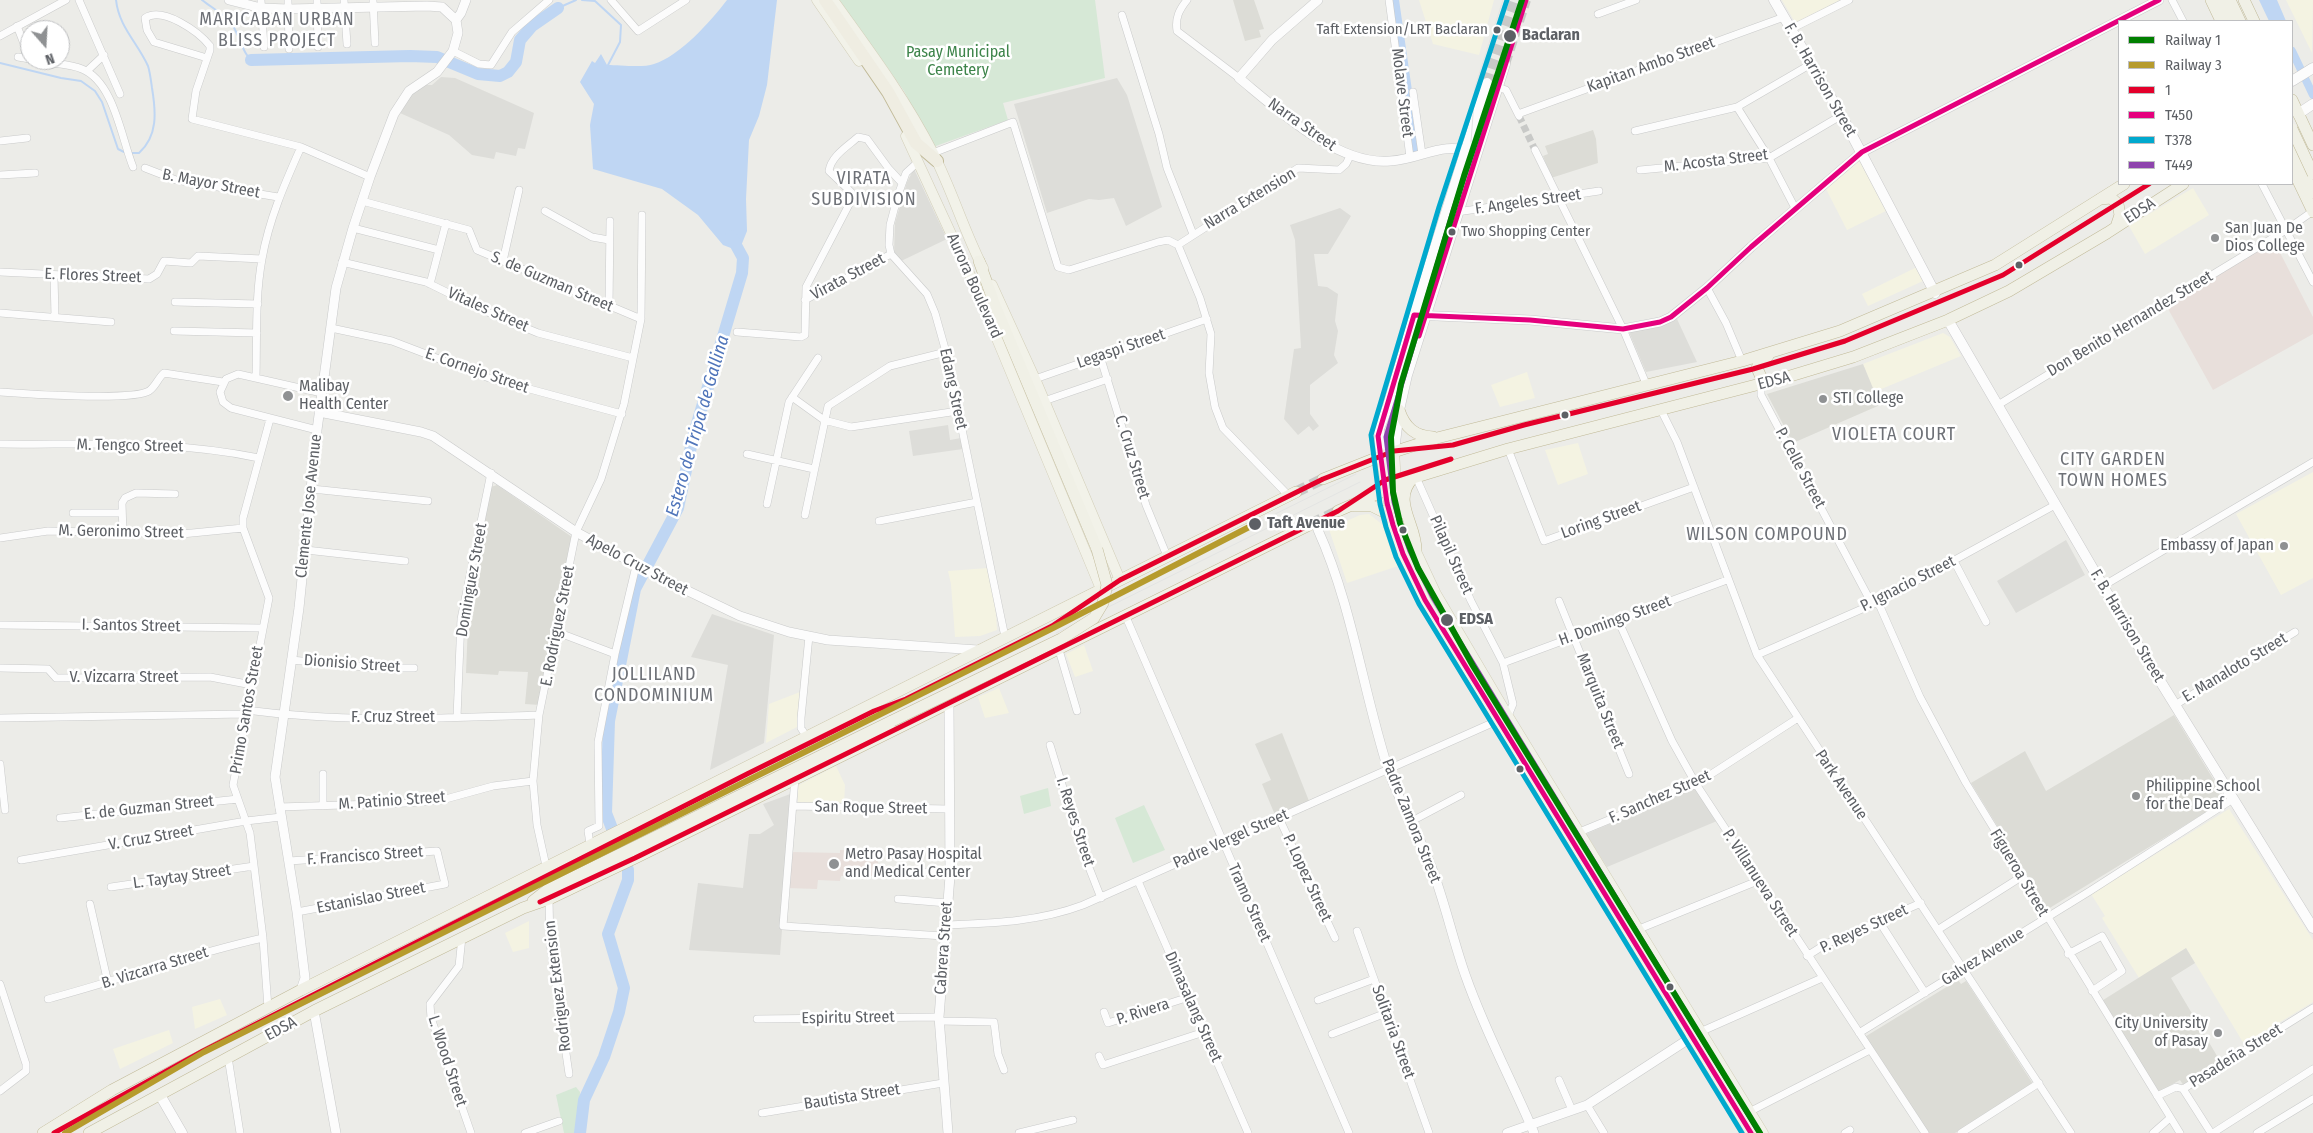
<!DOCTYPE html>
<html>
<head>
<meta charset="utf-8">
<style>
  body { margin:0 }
  #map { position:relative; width:2313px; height:1133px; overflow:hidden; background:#ecece8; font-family:"Fira Sans Condensed",sans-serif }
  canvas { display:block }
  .legend { position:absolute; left:2118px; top:20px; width:175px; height:165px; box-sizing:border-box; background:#fff; border:1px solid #bebfc1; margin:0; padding:6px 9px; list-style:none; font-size:15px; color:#5d6065 }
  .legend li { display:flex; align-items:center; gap:10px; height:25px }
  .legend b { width:25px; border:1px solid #bebfc1 }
  .north { position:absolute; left:20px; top:20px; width:50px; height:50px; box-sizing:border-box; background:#fff; border:1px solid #bebfc1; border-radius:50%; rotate:161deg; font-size:14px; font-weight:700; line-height:20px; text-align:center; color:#5d6065 }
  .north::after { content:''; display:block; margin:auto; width:18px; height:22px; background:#8f9193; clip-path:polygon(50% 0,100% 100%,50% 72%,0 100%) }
</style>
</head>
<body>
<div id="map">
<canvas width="2313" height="1133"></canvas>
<ul class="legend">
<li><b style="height:6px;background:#008000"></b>Railway 1</li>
<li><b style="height:6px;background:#b69b2d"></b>Railway 3</li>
<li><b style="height:6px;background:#e4002b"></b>1</li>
<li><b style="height:6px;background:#e5007d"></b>T450</li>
<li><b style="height:6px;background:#00a9ce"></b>T378</li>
<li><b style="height:6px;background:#8e44ad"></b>T449</li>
</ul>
<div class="north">N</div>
</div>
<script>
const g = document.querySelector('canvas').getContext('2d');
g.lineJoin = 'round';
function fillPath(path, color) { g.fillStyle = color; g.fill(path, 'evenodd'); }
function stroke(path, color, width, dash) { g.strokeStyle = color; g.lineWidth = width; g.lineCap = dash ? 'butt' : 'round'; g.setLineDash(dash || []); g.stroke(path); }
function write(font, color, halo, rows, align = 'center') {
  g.font = font + ' "Fira Sans Condensed",sans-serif'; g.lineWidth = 5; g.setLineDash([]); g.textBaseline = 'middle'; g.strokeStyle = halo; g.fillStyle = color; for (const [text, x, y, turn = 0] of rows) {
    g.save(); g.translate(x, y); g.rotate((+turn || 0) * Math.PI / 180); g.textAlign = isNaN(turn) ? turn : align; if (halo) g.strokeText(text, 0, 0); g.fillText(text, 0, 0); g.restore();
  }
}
const commercial = new Path2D(`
  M1419,0H1494L1479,55L1433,44Z
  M1782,0H1842L1796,24Z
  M2286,0H2313L2312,53Z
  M1862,156L1888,210L1847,230L1825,187Z
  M2193,188L2209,215L2145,254L2129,226Z
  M1917,267L1923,281L1868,306L1862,294Z
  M1943,333L1950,337L1961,356L1874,392L1863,364Z
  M1527,372L1535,398L1500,407L1491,385Z
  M1578,443L1588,474L1558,485L1545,450Z
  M2313,472V578L2281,595L2236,514Z
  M1369,514L1383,525L1401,565L1347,583L1329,529L1360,515Z
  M988,568L995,601L997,630L980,636L955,637L951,584L948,571Z
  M1084,645L1093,671L1075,677L1066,654Z
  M999,688L1009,713L985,718L978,697Z
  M800,692L799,726L766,743L769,704Z
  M836,766L845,785L844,805L798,802L797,786Z
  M2229,809L2313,940V1002L2244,1044L2186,948L2139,978L2102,918L2105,916L2091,894Z
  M529,921V948L513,952L505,933Z
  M220,999L227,1015L195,1029L192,1007Z
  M169,1030L173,1043L120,1069L113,1049Z`);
const industrial = new Path2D(`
  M441,77L455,78L534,113L525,149L518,148L516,156L496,152L494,159L472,155L449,135L400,113L411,95L425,85H432Z
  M1117,78L1127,95L1162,207L1126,226L1114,198L1099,200L1089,199L1047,213L1014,104Z
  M914,169L947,239L899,262L894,254L895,223L907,182Z
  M1340,208L1351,216L1328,254H1314L1318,286L1327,287L1338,294L1335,321L1338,331L1334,355L1338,363L1310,385V414L1319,426L1313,431L1309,426L1298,435L1284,419L1294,349L1301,348L1295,240L1290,225Z
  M1677,319L1697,362L1646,372L1629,332L1661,326Z
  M948,425L950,440L961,438L963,449L913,456L909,431Z
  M2066,540L2085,575L2016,613L1997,581Z
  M712,614L774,635L764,743L710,770L728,665L691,657Z
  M1695,788L1717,821L1607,867L1586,834Z
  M793,793L780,955L689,950L698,883L743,888L749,834H760L774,825L763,804Z`);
const education = new Path2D(`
  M1233,0H1254L1264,29L1259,30L1261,37L1245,41Z
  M1593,130L1596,139L1598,163L1551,178L1543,156L1548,154L1545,146Z
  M1863,364L1880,405L1793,443L1767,394Z
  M497,485L572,537L540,705L525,704L528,672L499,671L498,675L466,673L469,600L491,487Z
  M2174,715L2226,800L2048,909L1971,783L2025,751L2046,791Z
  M1282,733L1309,801L1275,815L1262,784L1271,780L1255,744Z
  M2186,948L2195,963L2171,978L2220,1061L2184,1086L2180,1080L2157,1093L2100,1002Z
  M1958,980L1961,984L1966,981L2033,1084L1955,1133H1929L1863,1038Z`);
const medical = new Path2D(`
  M2273,239L2313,317V334L2213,390L2167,307Z
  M840,850L878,851V876H841L840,881L818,880L817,889L787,888L790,852L840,853Z`);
const green = new Path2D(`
  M839,0H1095L1105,78L1003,103L1008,120L933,147L904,91Z
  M1048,788L1051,806L1024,814L1020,796Z
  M1144,805L1165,850L1133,863L1115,818Z
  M576,1087L580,1092L578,1133H564L556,1095Z`);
const water = new Path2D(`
  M727,0H777L767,85L759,116L749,140L746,199L747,231L739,251L723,245L698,215L662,189L593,169L590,125L594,104L580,82L592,61L595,63L601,54L607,65C620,65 643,68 654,64C680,56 711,21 727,0Z
  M2259,0H2277L2286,21H2269Z`);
const stream = new Path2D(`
  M116,0C119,27 137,42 148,66C150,72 151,81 152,88C156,112 158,136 139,153H131
  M202,0C212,8 226,15 233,26C240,37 242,52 251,60
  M582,0L595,1L621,25L620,42L607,67
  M558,8L576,0
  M0,63L61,78L81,81L95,91L102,102L118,149L124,152`);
const canal = new Path2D(`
  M2292,51L2313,95`);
const river = new Path2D(`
  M1393,0L1415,154
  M251,60L410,56L437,57L478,74L500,76L508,72L516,62L520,40L532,26L558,8
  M580,1133L584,1100L604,1057L619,1012L624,988L608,934L628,880V870L606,813L609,721L635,589L678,508L693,437L742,273L743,258L731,236`);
const minorTunnel = new Path2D(`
  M1519,116L1535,150`);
const secondaryTunnel = new Path2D(`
  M1505,64L1526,0
  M1487,83L1515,0`);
const trunkTunnel = new Path2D(`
  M1296,492L1323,479
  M1311,524L1338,511`);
const minor = new Path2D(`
  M79,0L120,94
  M261,0L264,47
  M288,0L289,49
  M317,0L318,47
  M344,0L347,44
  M373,0L375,43
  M611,0L638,31L686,0
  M1187,0C1179,10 1175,18 1177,31L1239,78
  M1389,0L1410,157
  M2172,0L2183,21
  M1598,14L1636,0
  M1122,15L1159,134L1167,168L1193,234
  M17,26L30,59
  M1791,29L1849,0
  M0,36L66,0
  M453,51L479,64L491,65L512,32L549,0
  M18,57L30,59
  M207,58L154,42L147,30L145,18C163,6 199,32 210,46V50L196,91L192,119L301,147L370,177
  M36,60C50,64 68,63 82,69C114,82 121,137 133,167
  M87,71L104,55
  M1494,86L1506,90L1519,116
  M1413,92L1422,154
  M1737,107L1769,158L1795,208
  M1518,114L1784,17
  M1635,131L1737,107L1811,64
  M0,141L27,138
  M1535,150L1623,329L1647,386
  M933,153L1013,122L1058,267L1069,270L1158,242L1168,240L1178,245L1200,298L1211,334L1209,373L1215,407L1223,428L1288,495
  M918,162L906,173L898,195L890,225L889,245L891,254L927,294L935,313L946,352L1005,637
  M145,168L176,180L278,197
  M1640,170L1769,158L1842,115
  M0,175L35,173
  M2262,184L2313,282
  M362,201L469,230L477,250L641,319
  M545,211L592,237L609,240
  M1457,212L1599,191
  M353,228L439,250
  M1178,245L1298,168L1339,170L1346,164L1350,156
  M503,261L519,190
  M342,262L426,282L485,311L538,333L633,358
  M0,272L149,279L157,274L164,261L191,263L198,256L262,259
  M54,275L55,317
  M430,284L446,223
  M1707,288L1726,323L1742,361
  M805,300L891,254
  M175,302L258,304
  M609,307L610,221
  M0,313L111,322
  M331,328L392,341L489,378L622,414
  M174,331L257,333
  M737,332L801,337L805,335L806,287L853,197L851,192L829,171C831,156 848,146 858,137L867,139L889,169L902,183
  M1100,356L1146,505L1167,556
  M256,378C257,339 255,297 262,259C269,219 285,183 301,147
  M1035,379L1207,319
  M1761,384V395L1872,604
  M0,392C25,394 133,401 149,391C156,386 158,378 164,373L223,382
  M792,397L824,420L851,427L958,411
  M1044,401L1108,379
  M1998,405L2286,230L2313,211
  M1661,410L1677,442L1757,655L2071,1133
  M317,430L231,408L223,402L220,392L226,379L238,374L322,393
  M0,444C87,445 174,440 259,458
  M1508,449L1544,541L1694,487
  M747,454L814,469
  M312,489L428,501
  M767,504L789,402L818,358
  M73,513H122
  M805,515L828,406L890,366L946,352
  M879,521L977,502
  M123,534L122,503L125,498L136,493L175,494
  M0,538L48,531L182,534L243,528
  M306,550L405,561
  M1954,561L1986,622
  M2103,586L2313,462
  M1559,601L1629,774
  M1878,602L1920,697L1966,783L2180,1133
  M1126,617L1349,1133
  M1618,620L1672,741L1696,784L1925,1133
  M0,625L262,628
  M557,632L615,654
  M1059,650L1077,711
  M1757,655L1878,602L2055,505
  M291,660L375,668H414
  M1503,663L1727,580
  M0,668L48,669L56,678L210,677L252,685
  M2175,705L2295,632
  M246,710C344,723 442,718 539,715
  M457,717L461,619L491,473
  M0,718L246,714
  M806,736L801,728V718L809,636
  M1050,745L1081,847L1101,898
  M0,764L5,810
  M323,774V806
  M795,778L783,926L944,936
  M793,806L948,809
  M279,807L407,803L442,800L493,786L533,781
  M60,818L238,799
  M1279,818L1335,938
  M1412,821L1461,795
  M1577,833L1696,784L1798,718
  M590,844L588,831L599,826L598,742L615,654L636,566
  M21,860L246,821L281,817
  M289,861L437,851L445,884L297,912
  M546,866L537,825L533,781L539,715L576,532L601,479L624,404L641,319L642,215
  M880,874L950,871
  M1138,881L1248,1133
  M111,887L254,866
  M549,899L550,943L569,1074
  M898,899L947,903
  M90,904L108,983
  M1879,921L1925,993
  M945,925C992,923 1038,922 1083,905L1508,716L1513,704L1503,663L1471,601L1416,477
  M1639,929L1760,880
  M1939,929L2021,877
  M1357,931L1429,1133
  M462,937L459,966L430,1004L431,1018L471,1133
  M2068,954L2102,936L2122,971L2092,991
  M1807,956L1826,944L1921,903
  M0,984L26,1064V1071L0,1091
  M48,999C120,980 190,954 263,938
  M1318,1000L1374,979
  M268,1008L263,938L250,833L233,785L269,598L243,528V518L270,419
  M1104,1012L1108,1023L1189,997
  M757,1019L939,1017
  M939,1021L994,1022L998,1054L1004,1070
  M1700,1032L1822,978
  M1859,1033L2090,891L2233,799
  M1332,1034L1386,1013
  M1099,1056L1103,1065L1204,1032
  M228,1057L240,1133
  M1559,1080L1572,1110
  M2183,1089L2211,1133
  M2157,1096L2176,1087L2183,1089L2313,1008
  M1587,1105L1604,1133
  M762,1113L943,1083
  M1747,1113L1870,1050
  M525,1133L559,1121
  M1019,1133L1073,1120
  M1845,1133L1850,1130
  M1961,1133L2039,1083
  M2153,1133L2170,1118
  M2213,1133L2313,1069
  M2257,1133L2313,1099`);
const tertiary = new Path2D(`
  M229,0L261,8L288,9L427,6L442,7L456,20L458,33L453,51L437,72L409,91L394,114L370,177L353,228L336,288L317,430L299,608L275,777L297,912L305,978L301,990
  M1318,0L1272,40L1239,78C1278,110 1338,166 1390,161C1424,159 1440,140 1476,153
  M456,20L461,13L466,0
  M1414,315L1530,320L1623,329L1660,322L1671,317L1707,288L1751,247L1862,152L2159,0
  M319,412L421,432L433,436L576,532L659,577L740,616L789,632L828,640L978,650
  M1318,530C1352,605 1363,691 1388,769C1398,800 1419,834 1431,866C1445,902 1453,941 1466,977C1485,1031 1512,1081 1534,1133
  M314,1011L336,1133
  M948,1133L939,1017L950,876L949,703
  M1507,1133L1587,1105L1698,1033`);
const secondary = new Path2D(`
  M1774,0L1844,120L1935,293
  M2292,81L2313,68
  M2298,114L2313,104
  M1948,320L2128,629L2313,928
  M1394,451L1399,410L1407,375L1505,64
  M1381,456L1379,429L1388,406L1420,295L1487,83
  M160,1095L182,1133`);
const primary = new Path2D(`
  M817,0L859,61
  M833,0C869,50 905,98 933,153C952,190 964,231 983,268
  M906,136L975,286L1101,589
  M992,285L1035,379L1120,580
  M1394,451L1396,484L1402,513
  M1381,456L1393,525L1403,554L1425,600L1751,1133
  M1413,545L1436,594L1508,716L1763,1133`);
const trunk = new Path2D(`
  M2211,0L2221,21
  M2221,0L2231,21
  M2230,0L2240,21
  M2244,0L2254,21
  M2292,100L2313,145
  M2292,148L2313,193
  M2292,168L2313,212
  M2100,199L2111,198L2118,204L2120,215L2116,227
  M979,261L996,308L1097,549
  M1767,382L1761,377L1757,368L1760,361L1768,356
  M1399,410C1405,428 1415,436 1433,437
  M1413,478C1391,501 1417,525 1416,551
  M1323,479L1381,456L1437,438L1742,361L1840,331L1995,265L2124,184
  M1354,506H1372L1390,515
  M1338,511L1413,478L1508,449L1787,377L1853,357L1948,320L2009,291L2107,233L2183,184
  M533,901L547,890L892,721
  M43,1133L112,1090L301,990L1296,492
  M89,1133L314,1011L523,908L549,899L635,858L1311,524`);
const motorway = new Path2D(`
  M825,0L888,92L916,143L937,161`);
const tram = new Path2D(`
  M1471,142L1475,87L1503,0
  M1255,524L1356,474
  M1056,633L1360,482`);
const trunkBridge = new Path2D(`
  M2292,129L2313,174
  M892,721L1061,639L1094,618L1103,603L1107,585L1097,549`);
const bus1 = new Path2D(`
  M540,902L635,858L1338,511L1385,480L1451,459
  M54,1133L203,1051L747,774L874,711L906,699L1052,626L1120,580L1323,479L1394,451L1453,445L1524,425L1753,369L1845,341L2003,275L2149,184`);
const bus2 = new Path2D(`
  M1419,336L1526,0
  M1751,1133L1425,600L1403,554L1393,525L1387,503L1378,436L1414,315L1530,320L1623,329L1660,322L1671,317L1707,288L1751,247L1862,152L2159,0`);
const bus3 = new Path2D(`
  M1507,0L1439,207L1371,435L1380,504L1386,527L1396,557L1419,604L1742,1133`);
const bus4 = new Path2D(`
  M1522,2L1453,211L1386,437L1394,502L1400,523L1410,551L1432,596L1757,1129`);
const rail1 = new Path2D(`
  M1522,0L1464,176L1401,384L1391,437L1393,492L1400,523L1418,568L1473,666L1760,1133`);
const rail2 = new Path2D(`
  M65,1133L204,1052L1053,628L1255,524`);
const markers = [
  [1497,30,4.5,"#5d6065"],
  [1510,36,7,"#5d6065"],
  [1452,232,4.5,"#5d6065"],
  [2215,238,5,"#8f9193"],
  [2019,265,4.5,"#5d6065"],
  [288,396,6,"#8f9193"],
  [1823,399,5,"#8f9193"],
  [1565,415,4.5,"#5d6065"],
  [1255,524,7,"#5d6065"],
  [1403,530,4.5,"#5d6065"],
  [2284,546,5,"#8f9193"],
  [1447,620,7,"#5d6065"],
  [1520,769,4.5,"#5d6065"],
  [2136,796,5,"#8f9193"],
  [834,864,6,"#8f9193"],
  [1670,987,4.5,"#5d6065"],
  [2218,1033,5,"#8f9193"]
];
const busNames = [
  ["Taft Extension/LRT Baclaran",1488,30],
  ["Two Shopping Center",1461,232,"left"]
];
const stopNames = [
  ["Baclaran",1522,36],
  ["Taft Avenue",1267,524],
  ["EDSA",1459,620]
];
const parkNames = [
  ["Pasay Municipal",958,53],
  ["Cemetery",958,71]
];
const streetNames = [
  ["Kapitan Ambo Street",1651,65,-20],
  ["F. B. Harrison Street",1820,80,60],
  ["Molave Street",1402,93,83],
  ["Narra Street",1302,125,35],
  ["M. Acosta Street",1716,161,-7],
  ["B. Mayor Street",211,184,11],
  ["Narra Extension",1250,199,-31],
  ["F. Angeles Street",1528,202,-8],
  ["EDSA",2140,211,-33],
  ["E. Flores Street",93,276,2],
  ["Virata Street",848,277,-28],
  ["S. de Guzman Street",552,282,23],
  ["Aurora Boulevard",974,286,66],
  ["Vitales Street",488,310,24],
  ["Don Benito Hernandez Street",2130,324,-31],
  ["Legaspi Street",1121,349,-19],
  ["E. Cornejo Street",477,371,19],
  ["EDSA",1774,381,-15],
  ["Edang Street",953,389,78],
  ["M. Tengco Street",130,446,1],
  ["C. Cruz Street",1132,457,73],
  ["P. Celle Street",1800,468,62],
  ["Clemente Jose Avenue",309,506,-84],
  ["Loring Street",1601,520,-20],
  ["M. Geronimo Street",121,532,1],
  ["Pilapil Street",1451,555,66],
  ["Apelo Cruz Street",637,565,28],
  ["Dominguez Street",472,580,-80],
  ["P. Ignacio Street",1908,584,-27],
  ["H. Domingo Street",1615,621,-20],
  ["I. Santos Street",131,626,1],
  ["E. Rodriguez Street",558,626,-79],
  ["F. B. Harrison Street",2127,626,59],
  ["Dionisio Street",352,664,4],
  ["E. Manaloto Street",2235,668,-31],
  ["V. Vizcarra Street",124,678],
  ["Marquita Street",1600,701,68],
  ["Primo Santos Street",247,710,-80],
  ["F. Cruz Street",393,718],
  ["Park Avenue",1841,785,56],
  ["F. Sanchez Street",1660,797,-24],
  ["M. Patinio Street",392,801,-4],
  ["E. de Guzman Street",149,808,-6],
  ["San Roque Street",871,808,1],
  ["Padre Zamora Street",1411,821,68],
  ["I. Reyes Street",1075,822,72],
  ["V. Cruz Street",151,838,-10],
  ["Padre Vergel Street",1231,839,-24],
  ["F. Francisco Street",365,856,-4],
  ["Figueroa Street",2019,873,59],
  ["L. Taytay Street",182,877,-8],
  ["P. Lopez Street",1307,878,65],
  ["P. Villanueva Street",1760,883,57],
  ["Estanislao Street",371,898,-11],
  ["Tramo Street",1249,903,66],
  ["P. Reyes Street",1864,929,-25],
  ["Cabrera Street",944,948,-86],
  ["Galvez Avenue",1983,957,-32],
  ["B. Vizcarra Street",155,968,-17],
  ["Rodriguez Extension",558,986,-97],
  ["Dimasalang Street",1193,1007,66],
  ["P. Rivera",1143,1012,-18],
  ["Espiritu Street",848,1018,-1],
  ["EDSA",281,1029,-28],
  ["Solitaria Street",1393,1032,70],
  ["Pasadeña Street",2236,1056,-32],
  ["L. Wood Street",447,1061,72],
  ["Bautista Street",852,1097,-9]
];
const poiNames = [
  ["San Juan De",2225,229],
  ["Dios College",2225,247],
  ["Malibay",299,387],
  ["Health Center",299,405],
  ["STI College",1833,399],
  ["Embassy of Japan",2274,546,"right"],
  ["Philippine School",2146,787],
  ["for the Deaf",2146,805],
  ["Metro Pasay Hospital",845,855],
  ["and Medical Center",845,873],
  ["City University",2208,1024,"right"],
  ["of Pasay",2208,1042,"right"]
];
const neighbourhoodNames = [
  ["MARICABAN URBAN",277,20],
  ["BLISS PROJECT",277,41],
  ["VIRATA",864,179],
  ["SUBDIVISION",864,200],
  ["VIOLETA COURT",1894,435],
  ["CITY GARDEN",2113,460],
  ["TOWN HOMES",2113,481],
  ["WILSON COMPOUND",1767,535],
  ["JOLLILAND",654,675],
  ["CONDOMINIUM",654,696]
];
const waterNames = [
  ["Estero de Tripa de Gallina",698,426,-74]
];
fillPath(commercial, '#f4f3e2');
fillPath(industrial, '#ddddd9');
fillPath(education, '#dcdcd6');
fillPath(medical, '#e8dfdb');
fillPath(green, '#d6e8d6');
fillPath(water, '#bfd6f3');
stroke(stream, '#bfd6f3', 2);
stroke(canal, '#bfd6f3', 8);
stroke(river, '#bfd6f3', 12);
stroke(minorTunnel, '#c8c9c7', 7, [7, 3.5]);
stroke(secondaryTunnel, '#c8c9c7', 10, [10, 5]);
stroke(trunkTunnel, '#c8c9c7', 11, [11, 5.5]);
stroke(minor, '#c9caca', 8);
stroke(tertiary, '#c9caca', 10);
stroke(secondary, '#c9c9ca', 11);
stroke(primary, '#d2ceb8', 11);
stroke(trunk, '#c1ba98', 12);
stroke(motorway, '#c1ba98', 14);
stroke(minor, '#fcfcfc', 7);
stroke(tertiary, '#fcfcfc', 9);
stroke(secondary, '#fcfcfc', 10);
stroke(primary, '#f2f2e9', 10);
stroke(trunk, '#f0f0e6', 11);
stroke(motorway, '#efede2', 12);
stroke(tram, '#e3e4e3', 1);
stroke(trunkBridge, '#c1ba98', 12, []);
stroke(trunkBridge, '#f0f0e6', 11);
stroke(bus1, '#e4002b', 5);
stroke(bus2, '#e5007d', 5);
stroke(bus3, '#00a9ce', 5);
stroke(bus4, '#8e44ad', 5);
stroke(rail1, '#008000', 6);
stroke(rail2, '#b69b2d', 6);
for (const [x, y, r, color] of markers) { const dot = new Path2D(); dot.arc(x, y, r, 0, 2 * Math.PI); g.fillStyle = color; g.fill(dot); stroke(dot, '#fff', 2); }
write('15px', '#5d6065', '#fff', busNames, 'right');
write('bold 16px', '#5d6065', '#fff', stopNames, 'left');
write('16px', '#3d844a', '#fff', parkNames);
write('16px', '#5d6065', '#fff', streetNames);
write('16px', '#5d6065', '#fff', poiNames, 'left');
g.letterSpacing = '1px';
write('18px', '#6e7177', '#fff', neighbourhoodNames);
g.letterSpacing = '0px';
write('italic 18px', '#5075ba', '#fff', waterNames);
</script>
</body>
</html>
